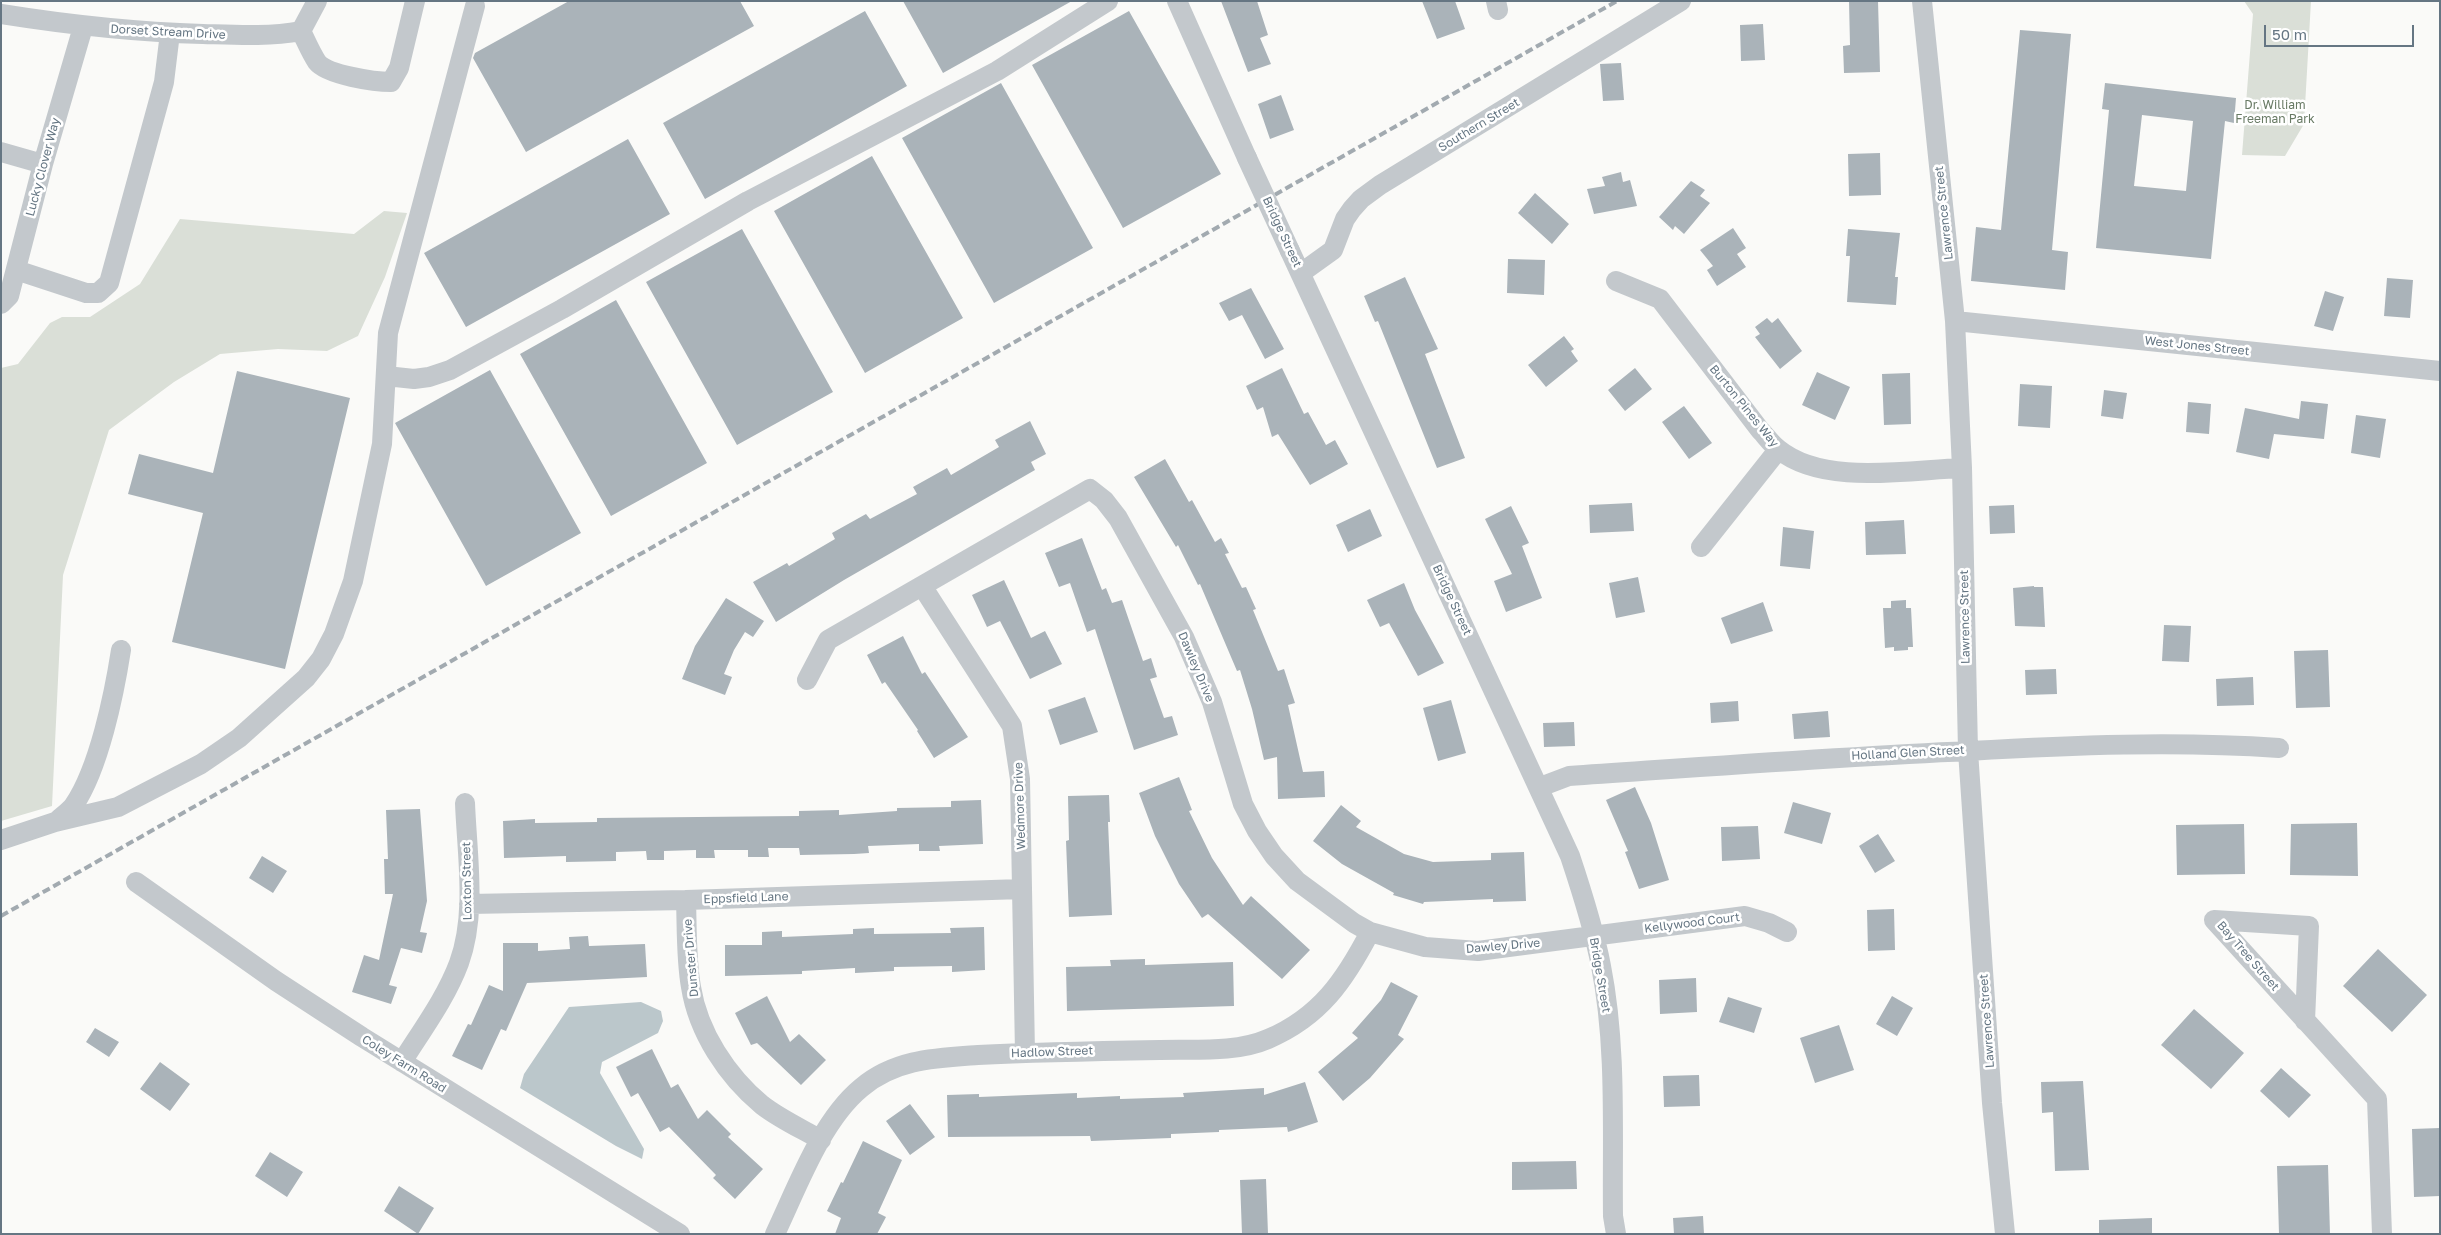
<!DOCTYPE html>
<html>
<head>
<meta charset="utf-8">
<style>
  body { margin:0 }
  #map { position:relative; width:2441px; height:1235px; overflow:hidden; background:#fafaf8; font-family:"Golos Text",sans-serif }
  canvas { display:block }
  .frame { position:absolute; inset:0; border:2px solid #657683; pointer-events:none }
  .scale { position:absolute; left:2264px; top:25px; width:150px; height:22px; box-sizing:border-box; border:2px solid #657683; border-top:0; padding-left:6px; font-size:15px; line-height:18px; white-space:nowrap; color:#657683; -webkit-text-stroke:4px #fff; paint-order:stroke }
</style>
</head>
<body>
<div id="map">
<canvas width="2441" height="1235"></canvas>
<div class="frame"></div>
<div class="scale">50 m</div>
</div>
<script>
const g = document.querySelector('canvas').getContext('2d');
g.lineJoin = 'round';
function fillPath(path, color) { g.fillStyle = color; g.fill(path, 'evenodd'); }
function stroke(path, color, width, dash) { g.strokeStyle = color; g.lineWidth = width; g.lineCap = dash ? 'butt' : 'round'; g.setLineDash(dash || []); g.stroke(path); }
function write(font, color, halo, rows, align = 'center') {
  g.font = font + ' "Golos Text",sans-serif'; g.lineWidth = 5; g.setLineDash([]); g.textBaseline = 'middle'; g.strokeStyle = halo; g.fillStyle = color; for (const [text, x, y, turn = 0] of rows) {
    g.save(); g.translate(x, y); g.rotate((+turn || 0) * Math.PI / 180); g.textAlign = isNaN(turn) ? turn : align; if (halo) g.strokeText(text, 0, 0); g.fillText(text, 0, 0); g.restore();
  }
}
const green = new Path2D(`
  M2244,1H2311L2304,124L2285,156L2242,155L2253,14Z
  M384,211L407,213L385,277L358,336L327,351L278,349L220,354L174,382L109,430L63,575L52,806L1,821V368L18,364L50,323L62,317H90L140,284L180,219L354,234Z`);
const water = new Path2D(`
  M641,1002L661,1011L663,1021L658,1033L602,1062L600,1073L644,1149L642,1159L616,1146L520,1088L524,1074L569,1007Z`);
const building = new Path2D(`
  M569,1H740L754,26L526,152L473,58L475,53Z
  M903,1H1072L943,73Z
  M1221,1H1257L1268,35L1260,38L1271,64L1248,72Z
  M1422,1H1455L1465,29L1437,39Z
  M1849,1H1878L1880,72L1844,73L1843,46L1850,45Z
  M865,11L907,86L705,199L663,123Z
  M1129,11L1221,174L1123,228L1032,65Z
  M1763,24L1765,60L1741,61L1740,25Z
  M2020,30L2071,34L2052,250L2068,252L2065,290L1971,281L1976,227L2001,230Z
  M1621,63L1624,100L1603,101L1600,64Z
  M1001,83L1093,248L994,303L902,138Z
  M2105,83L2236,98L2234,123L2225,121L2211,259L2096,248L2109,110L2102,109ZM2142,115L2193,121L2186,191L2134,186Z
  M1281,95L1294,130L1270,139L1258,104Z
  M628,139L670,214L466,327L424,253Z
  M1880,153L1881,195L1849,196L1848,154Z
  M872,156L963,318L865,373L774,211Z
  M1621,172L1623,182L1630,180L1637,206L1594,214L1587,189L1605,186L1602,177Z
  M1691,181L1705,190L1700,196L1710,203L1684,234L1675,226L1673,230L1659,217Z
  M1535,193L1569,224L1552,244L1518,213Z
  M1733,228L1746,248L1737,254L1746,267L1717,286L1707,270L1713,266L1700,250Z
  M742,229L833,392L737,445L646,282Z
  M1848,229L1900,233L1895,277H1898L1896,305L1847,302L1850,256H1846Z
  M1508,259L1545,260L1544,295L1507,293Z
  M1405,277L1438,349L1425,354L1465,458L1437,468L1378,321L1375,322L1364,296Z
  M2387,278L2413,280L2410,318L2384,316Z
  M1251,288L1284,349L1265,359L1242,315L1229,321L1219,303Z
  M2325,291L2344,297L2333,331L2314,326Z
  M616,300L707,463L611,516L520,354Z
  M1767,318L1772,323L1778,318L1802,351L1780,369L1755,337L1760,334L1755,327Z
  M1564,336L1574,349L1571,351L1578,361L1546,387L1528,365Z
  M1282,368L1304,414L1308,412L1326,445L1335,440L1348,464L1310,485L1278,434L1272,437L1263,407L1257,410L1246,386Z
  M1635,368L1652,389L1625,411L1608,390Z
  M490,370L581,533L486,586L395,423Z
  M237,371L350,398L285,669L172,642L203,513L128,494L139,454L213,473Z
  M1817,372L1850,387L1835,420L1802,405Z
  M1910,373L1911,424L1884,425L1882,374Z
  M2020,384L2052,386L2050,428L2018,426Z
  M2104,390L2127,393L2123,419L2101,416Z
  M2301,401L2328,404L2324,439L2274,434L2269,459L2236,452L2245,408L2299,419Z
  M2188,402L2211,404L2209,434L2186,432Z
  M1684,406L1712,443L1689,459L1662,422Z
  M2356,415L2386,419L2380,458L2351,453Z
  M1030,421L1046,454L1031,462L1035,470L844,580L776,622L753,582L787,563L789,566L835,539L832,533L866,514L870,519L917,494L913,487L947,468L951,475L999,447L995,440Z
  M1165,459L1189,502L1192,500L1215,542L1221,538L1229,553L1225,554L1242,588L1246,587L1256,609L1253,610L1278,671L1284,669L1295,703L1288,705L1303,772L1324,771L1325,797L1278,799L1277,757L1264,760L1252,709L1240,670L1237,671L1200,584L1198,585L1178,545L1176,547L1134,477Z
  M1632,503L1634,531L1590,533L1589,505Z
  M2014,505L2015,533L1990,534L1989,506Z
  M1511,506L1529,543L1522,546L1542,598L1506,612L1494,581L1512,574L1485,519Z
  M1370,509L1382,536L1348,552L1336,525Z
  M1904,520L1906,554L1866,555L1865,522Z
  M1783,527L1814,531L1810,569L1780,566Z
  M1082,538L1102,590L1106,588L1112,603L1122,600L1143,661L1151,658L1157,677L1150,679L1164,718L1172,716L1178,735L1134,750L1095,629L1087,632L1070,583L1059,587L1045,553Z
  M1638,577L1645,612L1616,618L1609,583Z
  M1004,580L1031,638L1045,631L1062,664L1030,679L1000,621L987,627L972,595Z
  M1404,583L1415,610L1444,663L1418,676L1389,623L1380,627L1367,600Z
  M2034,586V587H2043L2045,627L2015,626L2013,588Z
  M726,598L764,621L753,637L745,632L734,650L724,674L732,677L725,695L682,679L695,646Z
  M1906,600V608H1911L1913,647H1908V650L1894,651V647L1885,648L1883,608H1891V601Z
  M1763,602L1773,631L1731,644L1721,618Z
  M2164,625L2191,626L2189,662L2162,661Z
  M903,636L922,674L925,672L968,737L934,758L917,731L918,730L885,682L882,684L867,655Z
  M2328,650L2330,707L2296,708L2294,651Z
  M2056,669L2057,694L2026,695L2025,670Z
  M2253,677L2254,705L2217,706L2216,679Z
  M1085,697L1098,732L1060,745L1048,710Z
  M1451,700L1466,753L1438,761L1423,708Z
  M1738,701L1739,721L1711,723L1710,703Z
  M1828,711L1830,737L1794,739L1792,714Z
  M1574,722L1575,746L1544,747L1543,723Z
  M1179,777L1192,810L1189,811L1212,858L1243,905L1251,896L1310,950L1282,979L1208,914L1202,918L1179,884L1155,836L1139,793Z
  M1635,787L1651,823L1669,880L1639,889L1625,852L1628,851L1606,800Z
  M1109,795L1110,822H1108L1112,915L1069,917L1066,841L1069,840L1068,796Z
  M981,800L983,844L939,846L940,851H919V844L868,846L869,853L854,854L800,855L799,848H768L769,857H748V850H714L715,858H696V850L664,851V860H647L646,851L616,852V861L566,862V856L504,858L503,821L535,819V823L597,822V818L799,816V811L839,810V815L897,811V808L951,807V801Z
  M1793,802L1831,813L1822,844L1784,833Z
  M1341,805L1361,821L1356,827L1404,854L1433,862L1491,860V853L1524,852L1526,901L1493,902V899L1424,902L1423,904L1393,895L1394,893L1342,864L1313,841Z
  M420,809L427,901L420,932L427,933L422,953L401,948L389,985L397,987L391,1004L352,992L364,955L379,960L393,894H385L384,859H388L386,810Z
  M2357,823L2358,876L2290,875L2291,824Z
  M2244,824L2245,874L2177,875L2176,825Z
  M1758,826L1760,859L1722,861L1721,827Z
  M1878,834L1895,861L1875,873L1859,846Z
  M262,856L287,871L273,893L249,878Z
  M1894,909L1895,950L1868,951L1867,910Z
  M984,927L985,970L952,972V966L894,967V971L855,973V968L802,971V974L725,976V945H762V932L782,931V937L853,934V929L874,928V934L951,933L950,928Z
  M588,936L589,946L645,944L647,977L527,983L506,1031L501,1029L482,1070L452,1056L468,1024L471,1025L489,985L503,991V943H538V951L570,949L569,937Z
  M2378,949L2427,995L2392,1032L2343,986Z
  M1145,959V965L1233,962L1234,1006L1067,1011L1066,967L1111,966L1110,960Z
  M1696,978L1697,1012L1660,1014L1659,980Z
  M1391,982L1418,996L1398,1035L1404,1039L1370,1078L1343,1101L1318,1072L1358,1038L1352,1033L1381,1000Z
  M767,996L790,1042L799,1034L826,1060L801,1085L757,1043L751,1045L735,1013Z
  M1892,996L1913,1008L1897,1036L1876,1024Z
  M1728,997L1762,1008L1754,1033L1719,1022Z
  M2194,1009L2244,1053L2211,1089L2161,1045Z
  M1839,1025L1854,1070L1815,1083L1800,1038Z
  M95,1028L119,1042L109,1057L86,1042Z
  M652,1049L671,1088L678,1084L698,1119L707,1110L731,1134L728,1137L763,1169L735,1199L713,1178L716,1175L669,1127L660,1132L638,1093L631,1097L616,1067Z
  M160,1062L190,1084L170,1111L140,1089Z
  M2281,1068L2311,1095L2289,1118L2260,1091Z
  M1699,1075L1700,1106L1664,1107L1663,1076Z
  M2083,1081L2089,1170L2055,1171L2053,1112L2042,1113L2041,1082Z
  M1305,1082L1318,1122L1288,1132L1287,1127L1219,1130V1132L1171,1134V1138L1091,1141L1090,1136L948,1137L947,1095L979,1094V1097L1077,1093V1098L1120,1096V1099L1184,1097L1183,1093L1264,1088V1095Z
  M910,1104L935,1137L910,1155L886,1121Z
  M2440,1128V1196L2414,1197L2412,1129Z
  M863,1141L902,1160L878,1213L886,1217L877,1234H835L841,1218L827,1211L841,1182L843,1183Z
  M270,1152L303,1172L287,1197L255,1176Z
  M1576,1161L1577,1189L1512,1190V1162Z
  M2328,1165L2330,1234H2279L2277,1166Z
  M1266,1179L1268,1234H1242L1240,1180Z
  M399,1186L434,1208L418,1234L384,1211Z
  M1703,1216L1704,1234H1674L1673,1218Z
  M2152,1218V1234H2099V1220Z`);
const minor = new Path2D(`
  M1177,1L1247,158
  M1496,1L1498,10
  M1922,1L1955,321L1962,468L1968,751L1992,1103L2005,1234
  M1,14C70,25 133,32 203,34C236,35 268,37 301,31L317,1
  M301,31C306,41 311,53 317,62C327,75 375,82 391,82L399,68L415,1
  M1,152L43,164
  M1290,251L1570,856C1582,892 1594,929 1601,966C1617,1047 1612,1133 1613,1216L1616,1234
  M16,270L86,293H98L109,283L164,82L170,33
  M1301,273L1333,250L1345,219L1352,209L1361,199L1380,185L1681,1
  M1616,281L1660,299L1760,430C1766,436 1771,444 1778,449C1823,486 1907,470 1962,468
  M1,304L9,296L43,164L83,27
  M1955,321L2440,371
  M386,376L414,379L429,377L450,370L562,309L748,201L997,71L1108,1
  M1701,547L1778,450
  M922,586L1012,726L1020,779L1025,1053
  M807,680L828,640L1090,489L1104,500L1118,518L1184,637L1212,702L1243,804L1257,831L1274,856L1297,881L1354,923L1370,932L1425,947L1478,951L1745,916L1769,923L1787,932
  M1540,787L1569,776C1702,767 1835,757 1969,751C2072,745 2176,741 2279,748
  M57,821C62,816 70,811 74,805C99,768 114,695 121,650
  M1,840L55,822L118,807L201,764L239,738L306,678L321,659L334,634L353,581L382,444L388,333L475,6
  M136,882L276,981L362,1037L680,1234
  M686,900C687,928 686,959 691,987C698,1032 727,1076 762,1105C780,1119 802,1129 821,1140
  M469,904L686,900L1022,889
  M2305,1021L2309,926L2214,920L2377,1099L2382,1234
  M402,1062C422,1030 446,998 459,963C477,914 467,855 465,803
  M775,1234C797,1188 821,1121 861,1088C895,1059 936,1058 978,1055C1039,1052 1099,1051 1160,1050C1194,1049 1236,1053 1268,1039C1320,1017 1345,980 1370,932`);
const rail = new Path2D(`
  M1,916L1617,1`);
const minorBridge = new Path2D(`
  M1247,158L1290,251`);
const streetNames = [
  ["Dorset Stream Drive",168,32,3],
  ["Southern Street",1479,125,-31],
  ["Lucky Clover Way",43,167,-75],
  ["Lawrence Street",1944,213,-96],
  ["Bridge Street",1282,232,65],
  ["West Jones Street",2197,346,6],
  ["Burton Pines Way",1744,406,51],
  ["Bridge Street",1452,600,65],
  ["Lawrence Street",1965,617,-91],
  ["Dawley Drive",1196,667,67],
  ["Holland Glen Street",1908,753,-3],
  ["Wedmore Drive",1020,806,-92],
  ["Loxton Street",467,881,-91],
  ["Eppsfield Lane",746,898,-2],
  ["Kellywood Court",1692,923,-7],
  ["Dawley Drive",1503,946,-5],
  ["Bay Tree Street",2248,956,49],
  ["Dunster Drive",691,958,-95],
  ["Bridge Street",1600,975,80],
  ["Lawrence Street",1987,1021,-94],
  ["Hadlow Street",1052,1052,-2],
  ["Coley Farm Road",404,1064,32]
];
const parkNames = [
  ["Dr. William",2275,105],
  ["Freeman Park",2275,119]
];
fillPath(green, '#dadfd7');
fillPath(water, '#bbc7cb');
fillPath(building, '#aab3b9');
stroke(minor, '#c3c8cc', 20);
stroke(rail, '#a2aab0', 4, [8, 4]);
stroke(minorBridge, '#c3c8cc', 20);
write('12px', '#657683', '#fff', streetNames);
write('12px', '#687a64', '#fff', parkNames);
</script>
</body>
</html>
